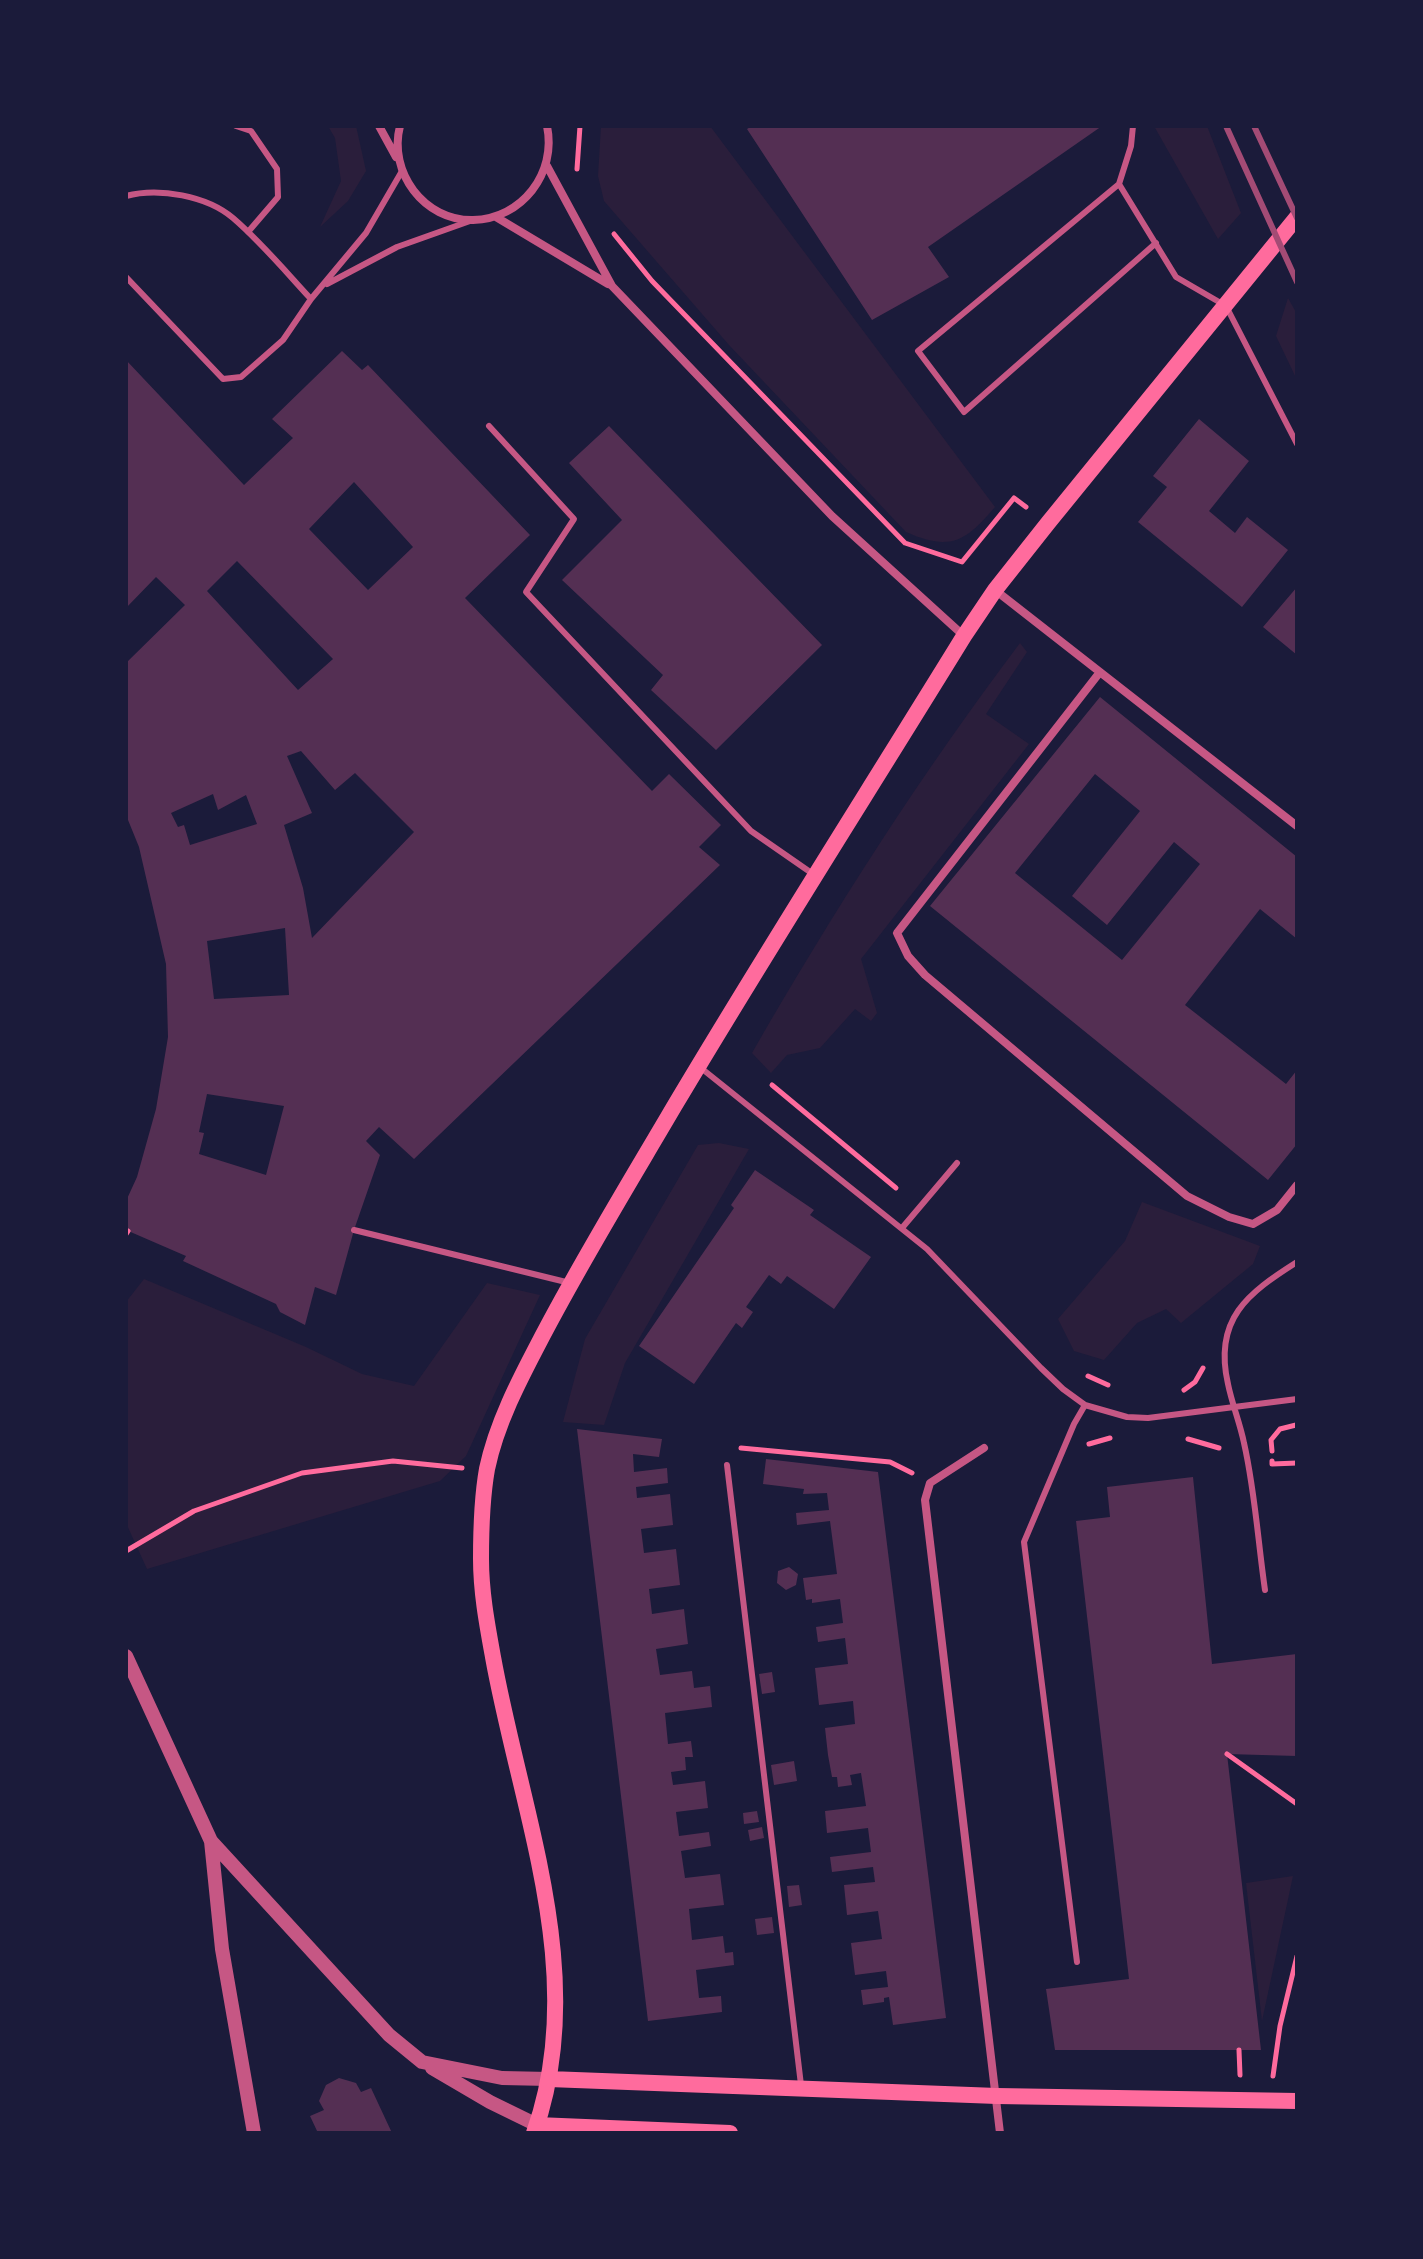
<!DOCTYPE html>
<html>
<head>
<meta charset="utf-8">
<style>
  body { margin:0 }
  #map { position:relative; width:1423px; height:2259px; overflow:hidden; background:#1b1b3a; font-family:"Asap Condensed",sans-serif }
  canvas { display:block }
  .frame { position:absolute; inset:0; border:128px solid #1b1b3a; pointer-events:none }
</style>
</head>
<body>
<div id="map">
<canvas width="1423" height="2259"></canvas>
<div class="frame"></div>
</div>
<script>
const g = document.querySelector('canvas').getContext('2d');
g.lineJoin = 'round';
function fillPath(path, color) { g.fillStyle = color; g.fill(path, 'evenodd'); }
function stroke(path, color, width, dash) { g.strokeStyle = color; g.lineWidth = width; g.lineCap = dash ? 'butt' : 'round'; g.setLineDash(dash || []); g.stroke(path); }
const green = new Path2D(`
  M328,126H356L366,171L348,201L320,227L341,181L335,138Z
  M601,126H710L995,507C966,541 951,552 906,532L729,345L604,201L598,176Z
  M1154,126H1207L1241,213L1218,239Z
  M1288,298L1297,314V380L1276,336Z
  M1020,643L1027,652L986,714L1029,744L861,959L877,1013L871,1021L855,1009L820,1048L787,1055L771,1073L752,1053C833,912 921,774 1020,643Z
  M719,1143L749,1149L625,1363L604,1425L563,1422L585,1339L698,1145Z
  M1142,1202L1260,1246L1253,1264L1181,1323L1166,1309L1137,1323L1104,1360L1074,1351L1058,1319L1125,1241Z
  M144,1279L306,1347L362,1374L414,1386L487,1283L540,1295L466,1456L440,1481L147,1569L126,1523V1302Z
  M1293,1876L1262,2021L1246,1883Z`);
const building = new Path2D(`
  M752,126H1102L928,247L949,277L872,320L747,129Z
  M342,351L362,370L368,365L530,535L465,598L652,791L669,774L721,825L699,847L720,865L414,1159L379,1127L366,1141L380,1155L354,1230L336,1295L315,1287L305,1325L280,1312L276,1304L183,1261L186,1256L126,1230V1201L137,1177L156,1109L168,1037L166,964L139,847L126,815V663L185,605L156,577L126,608V360L244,485L293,438L272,419ZM354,482L413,547L368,590L309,529ZM237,561L333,659L298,690L207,591ZM301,751L335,790L355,773L414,832L312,938L303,888L284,825L312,813L287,756ZM213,794L218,810L246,795L257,824L190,845L184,825L178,827L171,813ZM285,928L289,995L214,999L207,941ZM207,1094L284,1106L266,1175L199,1154L204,1133L199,1132Z
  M1199,419L1249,461L1209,511L1235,533L1247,517L1288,550L1242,607L1138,522L1167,487L1153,476Z
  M609,426L822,645L716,750L651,690L663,675L562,580L622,520L569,463Z
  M1297,587V655L1263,627Z
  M1100,697L1297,857V939L1260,909L1185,1005L1286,1084L1297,1070V1144L1268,1180L930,906ZM1095,774L1140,811L1072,896L1107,925L1174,842L1200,864L1122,960L1015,873Z
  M755,1170L814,1210L810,1215L871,1257L834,1309L787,1276L781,1284L769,1275L746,1307L753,1312L742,1328L736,1323L694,1384L639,1346L734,1208L731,1205Z
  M577,1429L662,1439L659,1457L633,1454L634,1472L667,1468L668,1483L636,1487L637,1498L670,1494L673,1525L641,1529L644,1553L676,1549L680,1585L649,1589L652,1614L684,1609L686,1627L688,1644L656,1649L660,1675L692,1671L694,1688L710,1686L712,1707L665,1713L668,1744L691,1741L693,1757H685L686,1770L671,1772L673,1785L705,1781L708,1808L676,1812L679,1836L709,1832L711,1846L681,1851L685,1878L720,1874L724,1905L689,1909L692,1940L723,1936L725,1953L733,1952L734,1965L696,1970L699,1998L721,1996L722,2012L648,2021Z
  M766,1459L878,1472L946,2018L893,2025L889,1997L884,1998V2002L863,2005L861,1990L888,1987L886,1971L855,1975L851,1943L882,1939L878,1911L847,1915L844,1885L875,1882L873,1867L832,1872L830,1857L871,1852L868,1828L827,1833L825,1811L866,1806L861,1773L850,1775L852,1785L838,1787L837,1777H832L828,1755L825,1728L855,1724L853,1701L819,1705L815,1668L848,1664L845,1638L818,1642L816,1627L843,1623L840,1599L812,1603V1599L806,1600L803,1578L837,1574L830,1521L797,1525L796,1513L829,1510L827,1493L803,1494L804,1489L763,1484Z
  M1193,1477L1212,1664L1297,1654V1756L1227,1754L1261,2050H1055L1046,1989L1129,1979L1076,1521L1110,1517L1107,1487Z
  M789,1567L798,1574L796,1585L786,1590L777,1583L778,1571Z
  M772,1672L775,1692L762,1694L759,1674Z
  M794,1761L797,1781L774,1785L771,1765Z
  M757,1811L759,1822L744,1824L743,1813Z
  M762,1827L764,1838L750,1841L748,1830Z
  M799,1885L802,1905L789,1907L787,1886Z
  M772,1917L774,1933L757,1935L755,1919Z
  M339,2078L356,2083L361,2092L371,2088L392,2133H318L310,2116L324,2110L319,2101L326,2085Z`);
const path = new Path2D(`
  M577,169L580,126
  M614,234L652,281L905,543L962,562L1014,498L1026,507
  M772,1085L896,1188
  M126,1234L128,1231
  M1088,1376L1108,1385
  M1184,1390L1195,1382L1203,1368
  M1188,1439L1219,1448
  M1089,1444L1110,1438
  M741,1448L890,1462L912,1473
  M1272,1451L1271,1440L1280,1429L1296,1425
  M1272,1461V1464L1297,1463
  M126,1551L194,1511L302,1473L393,1461L462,1468
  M1227,1754L1297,1804
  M1239,2050L1240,2075
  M1273,2076L1280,2026L1297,1956`);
const service = new Path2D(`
  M236,126L251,131L277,169L278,197L248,232
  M1119,184L1131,146L1133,126
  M126,196C159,187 207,196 233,218C261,242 286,272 311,299L366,233L402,171
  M1156,243L964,412L918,351L1119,184L1176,277L1226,306L1297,444
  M126,277L223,379L241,377L283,340L311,299
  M327,284L397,247L470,221
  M489,426L574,519L526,592L751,831L813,874
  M701,1068L927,1249L1041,1368L1063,1389L1085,1405
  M902,1228L957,1163
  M354,1230L570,1283
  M727,1465L801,2085
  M1265,1590C1258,1542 1255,1491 1244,1443C1240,1423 1232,1404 1228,1384C1213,1319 1248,1293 1297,1262
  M1077,1962L1024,1542L1074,1424L1085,1405L1127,1417L1148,1418L1297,1399`);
const minor = new Path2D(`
  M379,126L396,157
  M400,126C388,172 424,221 473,220C522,219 557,173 547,126
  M547,166L612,286L832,516L964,636
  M496,217L608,284
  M995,590L1297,826
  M1100,672L897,933L908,956L925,975L1187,1196L1229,1217L1253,1224L1277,1210L1297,1185
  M984,1448L930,1483L925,1500L1000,2133`);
const tertiary = new Path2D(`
  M126,1656L211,1841L389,2035L422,2062L502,2078L549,2079
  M211,1841L222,1949L254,2133
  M432,2068L490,2102L537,2125`);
const secondary = new Path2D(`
  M549,2079L997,2096L1297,2101
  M537,2125L730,2133
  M534,2133C590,1975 521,1813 493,1657C487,1624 481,1592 481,1559C481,1531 482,1497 487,1469C497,1421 522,1375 544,1333C585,1255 631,1180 675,1105C769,947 868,792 964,636L995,590L1048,523L1297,217`);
const rail = new Path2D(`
  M1226,126L1297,282
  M1254,126L1297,218`);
fillPath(green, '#2a1e3b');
fillPath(building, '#542f53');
stroke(path, '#ff6b9d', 5);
stroke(service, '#c65784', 6);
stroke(minor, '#c65784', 8);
stroke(tertiary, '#c65784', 14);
stroke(secondary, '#ff6b9d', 16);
stroke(rail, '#a44b75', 6);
</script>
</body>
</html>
